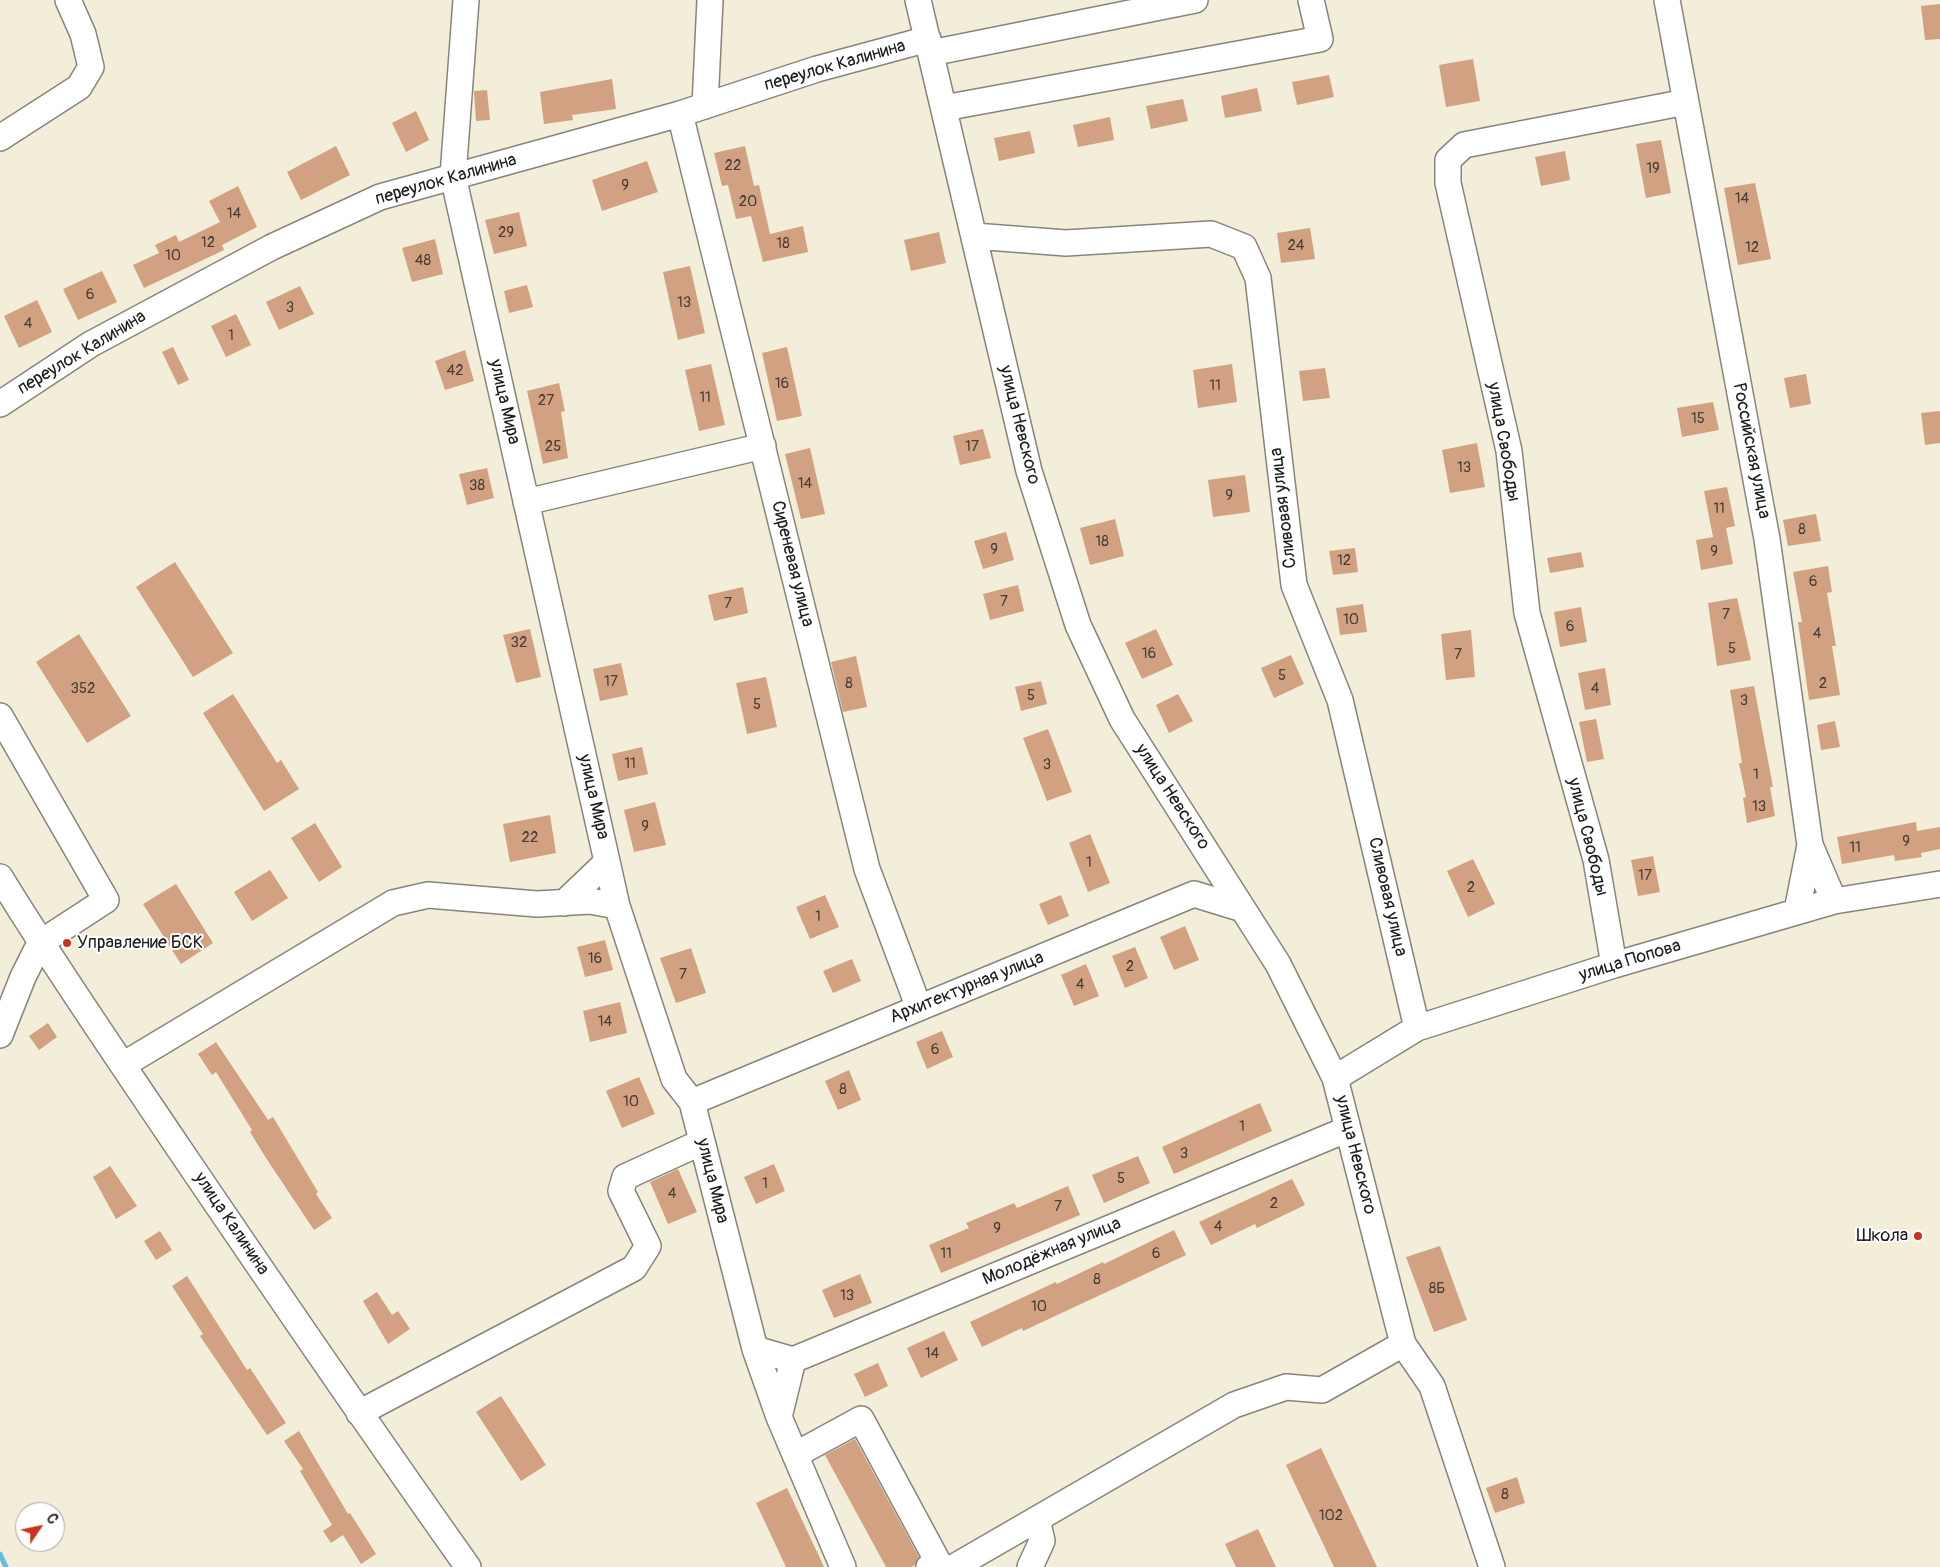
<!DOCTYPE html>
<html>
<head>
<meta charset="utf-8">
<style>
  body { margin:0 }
  #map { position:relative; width:1940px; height:1567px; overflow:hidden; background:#f2eeda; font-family:Pangolin,sans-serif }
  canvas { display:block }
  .north { position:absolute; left:15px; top:1502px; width:50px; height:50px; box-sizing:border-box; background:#fff; border:1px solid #a4a4a4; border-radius:50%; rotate:56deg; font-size:14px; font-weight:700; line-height:20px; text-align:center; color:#1c1c1c }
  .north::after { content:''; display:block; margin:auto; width:18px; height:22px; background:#c8321e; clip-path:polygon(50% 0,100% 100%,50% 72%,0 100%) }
</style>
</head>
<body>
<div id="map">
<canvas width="1940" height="1567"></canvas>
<div class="north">С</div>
</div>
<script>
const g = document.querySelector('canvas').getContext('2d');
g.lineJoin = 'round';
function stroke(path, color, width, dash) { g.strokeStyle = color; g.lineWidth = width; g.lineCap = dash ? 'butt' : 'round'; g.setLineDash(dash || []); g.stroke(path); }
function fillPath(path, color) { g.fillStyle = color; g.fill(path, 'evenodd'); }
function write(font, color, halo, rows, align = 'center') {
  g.font = font + ' Pangolin,sans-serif'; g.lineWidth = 4; g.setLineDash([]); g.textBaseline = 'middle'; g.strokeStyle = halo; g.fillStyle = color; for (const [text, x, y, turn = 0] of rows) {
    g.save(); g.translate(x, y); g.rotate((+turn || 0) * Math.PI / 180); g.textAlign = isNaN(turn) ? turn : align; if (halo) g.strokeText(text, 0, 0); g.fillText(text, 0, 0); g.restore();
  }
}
const stream = new Path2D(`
  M0,1554L6,1567`);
const building = new Path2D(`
  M1940,4V39L1925,40L1921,6Z
  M1473,59L1480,101L1446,107L1439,65Z
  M1329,75L1334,97L1297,105L1292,82Z
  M612,79L616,109L572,115L573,120L544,124L540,92Z
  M1257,88L1262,111L1225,118L1221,96Z
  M487,90L490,120L476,121L474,91Z
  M1183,99L1188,121L1151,129L1146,106Z
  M416,111L429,140L406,152L392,123Z
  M1110,117L1114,140L1078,147L1073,125Z
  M1030,131L1035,153L999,161L994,138Z
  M1661,140L1671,193L1646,198L1636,144Z
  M336,146L350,175L301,200L287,172Z
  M745,146L754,186L759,185L770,234L803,226L808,252L763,262L751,216L736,219L728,185L722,186L714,153Z
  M1565,151L1570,180L1541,186L1535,157Z
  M647,161L658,192L602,211L592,180Z
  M1755,183L1771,259L1738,265L1724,188Z
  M238,186L257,227L222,245L224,250L144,288L133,265L159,253L155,245L176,235L179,242L220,222L209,201Z
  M519,212L527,246L494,254L485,220Z
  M1310,228L1315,259L1281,263L1277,233Z
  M939,232L946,263L911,271L904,240Z
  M435,239L443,274L412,282L402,248Z
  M690,266L705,333L678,340L663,272Z
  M102,271L117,302L78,320L63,289Z
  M527,285L533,307L509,313L504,291Z
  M300,286L314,314L279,330L266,302Z
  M37,300L52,332L19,348L4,316Z
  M236,314L251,345L226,357L211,326Z
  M173,347L189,380L178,385L162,352Z
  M787,347L802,416L777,421L762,353Z
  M465,350L474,381L445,390L435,361Z
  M711,364L725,425L699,431L685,370Z
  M1232,364L1237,402L1198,408L1193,370Z
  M1325,368L1330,398L1303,401L1299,371Z
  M1806,374L1811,404L1790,408L1784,378Z
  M559,383L565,411L561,412L568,458L543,464L527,391Z
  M1713,402L1719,430L1682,437L1677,408Z
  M1940,411V443L1925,445L1921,413Z
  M983,429L991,458L960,465L953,436Z
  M1477,443L1485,487L1450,493L1442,450Z
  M810,448L825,514L801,519L785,454Z
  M487,468L494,498L467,505L459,474Z
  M1245,475L1250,512L1213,517L1208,480Z
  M1727,487L1735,526L1726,528L1733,564L1701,570L1696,540L1713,537L1704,491Z
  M1816,514L1821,541L1788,546L1783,520Z
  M1115,519L1124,556L1090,565L1080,528Z
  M1006,532L1014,560L983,569L974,541Z
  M1355,548L1358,572L1333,575L1329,551Z
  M1581,552L1584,567L1550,573L1547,558Z
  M175,562L233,653L193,677L136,587Z
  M1828,566L1832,592L1827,593L1836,646H1832L1840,695L1809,700L1798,622H1802L1793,572Z
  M1018,585L1024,611L990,620L983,594Z
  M743,587L748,613L714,621L708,595Z
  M1737,598L1751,660L1717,666L1708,603Z
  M1363,604L1367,632L1340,635L1336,608Z
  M1581,607L1587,642L1560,647L1554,612Z
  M530,629L541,677L516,683L503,635Z
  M1156,629L1173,665L1142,679L1125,643Z
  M1471,630L1475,677L1446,680L1441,634Z
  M79,634L131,716L87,743L36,662Z
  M1291,655L1304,684L1274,698L1261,668Z
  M856,656L867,707L843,712L831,662Z
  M621,663L628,695L600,701L593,669Z
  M1605,668L1611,705L1585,710L1578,673Z
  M766,677L777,727L747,734L736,683Z
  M1041,681L1047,704L1021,711L1015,687Z
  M1754,686L1773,787H1770L1775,816L1747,823L1743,798L1746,797L1739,763H1742L1730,690Z
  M233,694L277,763L281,760L299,789L264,811L203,713Z
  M1178,694L1193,721L1169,733L1156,705Z
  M1596,719L1604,759L1587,762L1579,722Z
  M1835,721L1840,747L1821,750L1817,725Z
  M1048,729L1072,792L1047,801L1023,738Z
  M642,747L648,774L618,781L612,754Z
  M655,802L666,845L634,852L624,810Z
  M550,815L556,853L510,862L503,824Z
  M1916,822L1917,831L1940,827V849L1921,853L1922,857L1895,861L1894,855L1842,864L1837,837Z
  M315,823L342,867L319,882L291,838Z
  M1090,834L1110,883L1088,892L1069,843Z
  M1653,856L1660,892L1638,896L1631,860Z
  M1473,859L1495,904L1468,917L1447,871Z
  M270,870L288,898L252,921L234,892Z
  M176,884L213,943L181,964L143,904Z
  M825,895L839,927L810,939L796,907Z
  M1061,895L1069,916L1048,925L1039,904Z
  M1185,926L1199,960L1174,970L1160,937Z
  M605,940L613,970L585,977L577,947Z
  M1135,947L1148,978L1125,988L1112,956Z
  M691,948L706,993L676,1003L660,958Z
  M852,959L861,981L833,993L823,971Z
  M1086,964L1099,996L1074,1006L1061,975Z
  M620,1002L627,1033L590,1042L583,1011Z
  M48,1023L57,1037L39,1050L29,1036Z
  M942,1031L953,1057L927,1069L916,1042Z
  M216,1042L268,1120L273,1117L318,1192L316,1194L332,1218L314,1230L266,1158L250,1132L252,1130L216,1072L212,1075L198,1054Z
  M849,1070L861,1100L838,1110L825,1081Z
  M639,1077L655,1114L622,1128L606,1091Z
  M1260,1103L1272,1131L1174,1174L1162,1147Z
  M1138,1156L1150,1183L1104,1203L1092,1175Z
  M774,1164L785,1191L756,1204L744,1177Z
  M110,1166L137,1206L116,1219L93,1177Z
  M678,1169L697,1212L668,1224L650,1182Z
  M1292,1179L1305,1205L1257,1228L1255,1224L1211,1245L1199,1222Z
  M1068,1186L1080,1215L941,1273L929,1245L969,1228L966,1223L1014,1203L1017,1208Z
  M1174,1230L1186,1255L1023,1331L1022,1328L982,1347L970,1322L1056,1282L1057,1284L1103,1262L1104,1264Z
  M160,1231L172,1250L156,1260L144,1241Z
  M1440,1246L1467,1320L1434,1332L1406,1257Z
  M860,1274L872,1303L834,1318L822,1290Z
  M187,1276L247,1370L250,1368L286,1423L267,1435L200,1336L203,1334L172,1286Z
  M377,1292L392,1315L398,1311L410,1329L388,1344L363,1301Z
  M944,1331L958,1360L921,1378L907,1348Z
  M878,1363L888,1386L865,1397L854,1374Z
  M501,1396L546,1465L521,1481L476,1412Z
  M299,1431L348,1514L350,1513L376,1554L361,1564L343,1535L331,1543L323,1531L332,1525L300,1471L303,1469L284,1441Z
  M855,1439L919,1557L915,1565L911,1567H886L825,1455Z
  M1321,1448L1377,1567H1334L1286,1465Z
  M1517,1477L1525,1503L1495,1513L1486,1488Z
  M787,1488L824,1567H786L756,1503Z
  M1258,1529L1276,1567H1236L1225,1544Z`);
const minor = new Path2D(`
  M466,0L453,176L617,906L674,1079L692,1102L755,1349L779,1417L843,1567
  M918,0L1029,471L1078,625L1122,719L1278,964L1335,1078L1403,1344L1432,1386L1492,1567
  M1667,0L1767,539L1810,845L1834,901
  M931,53L1195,0
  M705,106L710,0
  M944,108L1320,39L1311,0
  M680,114L867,869L919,1008
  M0,138L79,87L91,67L83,34L68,0
  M974,236L1066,243L1211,234L1244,247L1258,278L1294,585L1340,700L1417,1028
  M0,404L91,344L272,247L380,197L680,114L817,69L928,39
  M526,502L763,446
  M0,716L106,900L40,943L23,977L0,1035
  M0,877C57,970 119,1059 180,1150C275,1290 370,1429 468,1567
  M564,903L607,862
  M1797,911L1810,845
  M1614,965L1596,860L1527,613L1509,451L1448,183V160L1464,145L1686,102
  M123,1065L393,903L428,895L537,904L590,901L617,906
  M1335,1078L1417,1028L1614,965L1834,901L1940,884
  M692,1102L1194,894L1243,909
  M755,1349L793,1360L1348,1129
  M359,1413L634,1268L648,1246L621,1191L625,1177L702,1142
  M779,1417L793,1360
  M795,1455L861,1419L938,1562L929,1567
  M954,1567L1234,1405L1286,1387L1322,1390L1403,1344
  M1030,1567L1042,1541L1037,1519`);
const markers = [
  [67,943,5,"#c8321e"],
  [1918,1236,5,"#c8321e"]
];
const numberNames = [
  ["22",733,166],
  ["19",1653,169],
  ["9",625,186],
  ["14",1742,199],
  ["20",748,202],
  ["14",234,214],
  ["29",506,233],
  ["12",208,243],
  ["18",783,244],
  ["24",1296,246],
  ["12",1752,248],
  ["10",173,256],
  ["48",423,261],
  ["6",90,295],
  ["13",684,303],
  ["3",290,308],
  ["4",28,324],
  ["1",231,336],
  ["42",455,371],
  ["16",782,384],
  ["11",1215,386],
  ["11",705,398],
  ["27",546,401],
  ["15",1698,419],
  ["25",553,447],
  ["17",972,447],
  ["13",1464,468],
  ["14",805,484],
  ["38",477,486],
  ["9",1229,496],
  ["11",1719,509],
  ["8",1802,530],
  ["18",1102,542],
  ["9",994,550],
  ["9",1714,552],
  ["12",1344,561],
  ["6",1813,582],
  ["7",1004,602],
  ["7",728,604],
  ["7",1726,615],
  ["10",1351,620],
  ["6",1570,627],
  ["4",1817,634],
  ["32",519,643],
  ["5",1732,649],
  ["16",1149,654],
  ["7",1458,655],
  ["5",1282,676],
  ["17",611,682],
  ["8",849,684],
  ["2",1823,684],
  ["352",83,689],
  ["4",1595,689],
  ["5",1031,696],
  ["3",1744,701],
  ["5",757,705],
  ["11",630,764],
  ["3",1047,765],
  ["1",1756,775],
  ["13",1759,807],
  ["9",645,827],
  ["22",530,838],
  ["9",1906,842],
  ["11",1855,848],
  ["1",1089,863],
  ["17",1645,876],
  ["2",1471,888],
  ["1",818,917],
  ["16",595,959],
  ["2",1130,967],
  ["7",683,975],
  ["4",1080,985],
  ["14",605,1022],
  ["6",935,1050],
  ["8",843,1090],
  ["10",631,1102],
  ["1",1242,1127],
  ["3",1184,1154],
  ["5",1121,1179],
  ["1",765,1184],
  ["4",672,1194],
  ["2",1274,1204],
  ["7",1058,1207],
  ["4",1218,1227],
  ["9",997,1229],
  ["11",946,1254],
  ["6",1156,1254],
  ["8",1097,1280],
  ["8Б",1437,1289],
  ["13",847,1296],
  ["10",1039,1307],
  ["14",932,1354],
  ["8",1505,1495],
  ["102",1331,1516]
];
const streetNames = [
  ["переулок Калинина",835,66,-16],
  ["переулок Калинина",446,180,-16],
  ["переулок Калинина",82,353,-31],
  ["улица Мира",504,402,77],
  ["улица Невского",1019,425,76],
  ["улица Свободы",1503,442,80],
  ["Российская улица",1751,451,79],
  ["Сливовая улица",1284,508,-97],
  ["Сиреневая улица",792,564,76],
  ["улица Мира",593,797,77],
  ["улица Невского",1172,797,57],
  ["улица Свободы",1587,837,76],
  ["Сливовая улица",1387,897,77],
  ["улица Попова",1630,961,-17],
  ["Архитектурная улица",967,988,-22],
  ["улица Невского",1355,1155,76],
  ["улица Мира",712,1181,76],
  ["улица Калинина",231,1224,56],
  ["Молодёжная улица",1052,1252,-23]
];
const poiNames = [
  ["Управление БСК",77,943],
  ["Школа",1908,1236,"right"]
];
stroke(stream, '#60c0de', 5);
fillPath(building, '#d2a181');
stroke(minor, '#87857b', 28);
stroke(minor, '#fff', 25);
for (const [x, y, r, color] of markers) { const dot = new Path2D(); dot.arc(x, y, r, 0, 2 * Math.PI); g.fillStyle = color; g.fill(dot); stroke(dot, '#fff', 2); }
write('15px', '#4a3d35', null, numberNames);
write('18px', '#1c1c1c', '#fff', streetNames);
write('18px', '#1c1c1c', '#fff', poiNames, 'left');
</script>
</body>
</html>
